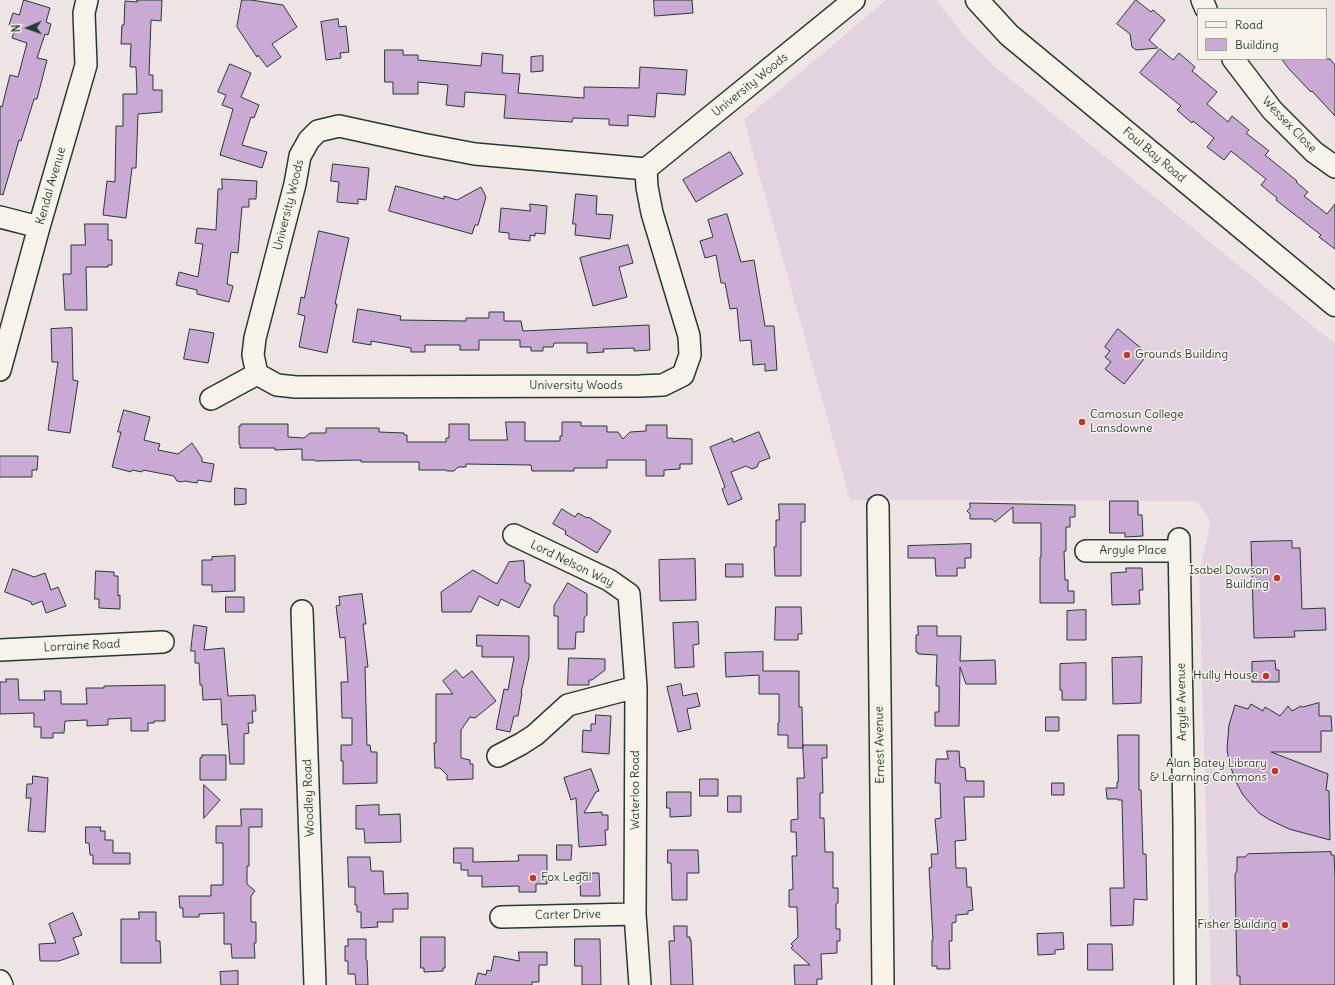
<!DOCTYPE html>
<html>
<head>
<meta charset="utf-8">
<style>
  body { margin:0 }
  #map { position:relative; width:1335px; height:985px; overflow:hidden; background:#eee4e4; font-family:Delius,sans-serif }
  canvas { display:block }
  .legend { position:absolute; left:1197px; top:8px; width:130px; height:52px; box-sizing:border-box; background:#f7f3e8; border:1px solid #a1aaa0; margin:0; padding:5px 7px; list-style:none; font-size:12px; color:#1f3d34 }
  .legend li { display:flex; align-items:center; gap:8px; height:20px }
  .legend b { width:20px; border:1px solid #a1aaa0 }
  .north { position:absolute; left:8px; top:8px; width:40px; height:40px; -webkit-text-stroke:3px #f7f3e8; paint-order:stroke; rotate:268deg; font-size:11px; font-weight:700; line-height:16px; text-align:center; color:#1f3d34 }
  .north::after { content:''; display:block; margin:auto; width:14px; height:18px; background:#1f3d34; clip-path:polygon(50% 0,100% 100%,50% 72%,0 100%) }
</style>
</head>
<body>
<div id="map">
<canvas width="1335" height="985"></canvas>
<ul class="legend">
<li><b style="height:5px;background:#f7f3e8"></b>Road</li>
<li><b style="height:11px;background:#caaad5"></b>Building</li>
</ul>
<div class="north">N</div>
</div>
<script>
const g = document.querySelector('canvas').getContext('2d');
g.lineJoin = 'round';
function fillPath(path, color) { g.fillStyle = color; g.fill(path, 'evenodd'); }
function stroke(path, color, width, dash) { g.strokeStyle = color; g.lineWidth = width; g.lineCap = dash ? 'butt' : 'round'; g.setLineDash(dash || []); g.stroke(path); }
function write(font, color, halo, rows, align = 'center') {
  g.font = font + ' Delius,sans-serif'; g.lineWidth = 3; g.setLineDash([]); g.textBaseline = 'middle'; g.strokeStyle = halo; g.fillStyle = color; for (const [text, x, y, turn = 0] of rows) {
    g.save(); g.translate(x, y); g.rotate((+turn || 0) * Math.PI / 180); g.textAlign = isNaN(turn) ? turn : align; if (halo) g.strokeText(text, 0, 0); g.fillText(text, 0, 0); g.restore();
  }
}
const built = new Path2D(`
  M886,0H936L968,40L994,66L1335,344V985H1211L1199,572L1209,531V519L1197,501L850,500L744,120Z`);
const building = new Path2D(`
  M24,0L50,8L46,22L51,24L48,35L45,34L37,58L47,60L37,99H34L21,141L19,140L3,195L0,194V106L2,107L10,75L18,77L27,43L12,38L16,27L9,25L13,13L19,15Z
  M137,0H162L161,21L151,20L149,75H153V90H162V112L138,114L136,168H132L126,218L103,215L107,181L115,182L116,126H123V94H137L136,67H130L131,44H121L122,25H124L125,1L137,2Z
  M242,0H251L283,5L297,27L272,44L281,57L267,67L258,55L257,57L237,27Z
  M654,0H692L693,13L655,16Z
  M1136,0L1151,12L1153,10L1165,20L1149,40L1158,48L1136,50L1132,47L1130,34L1117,24Z
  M338,19L339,27L346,26L349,52L340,53L341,58L326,60L321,22Z
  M1160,49L1173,60L1179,53L1195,67L1192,71L1217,92L1207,104L1228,122L1232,116L1249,130L1246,133L1269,151L1265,155L1297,181L1296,182L1308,192L1304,196L1327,214L1335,204V249L1319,237L1321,235L1276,200L1277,198L1261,185L1266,179L1231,151L1224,160L1207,147L1214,138L1193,121L1192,123L1177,110L1181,106L1140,73Z
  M385,50H403V55H418V60L481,66L482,53L503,55L502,73L520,74L518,93L584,98V87L639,88L640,67L687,70L685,95L657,93L655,117L628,115V126L609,125V119L573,118L572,122L504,118L506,95L465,92L464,107L446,105L448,85L418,82V94H393V82H385Z
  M543,56V71L531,72V57Z
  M1282,59H1330L1335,65V116L1312,91L1311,92L1289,69Z
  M230,64L251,73L241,97L259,105L254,118L251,117L242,145L267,152L262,168L220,155L233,109L222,105L226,95L218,92Z
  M730,152L743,174L696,202L683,180Z
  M333,164L369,168L366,200L358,199V204L337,202L339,182L331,181Z
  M222,179L257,181L256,199H249V207H242L238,253L231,252L227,284L233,286L229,302L197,294V290L176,285L179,272L198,277L203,244L195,243L197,228L216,230L218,189H222Z
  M396,186L444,199V196L457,200L481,187L486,197L478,225H475L472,234L389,211Z
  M576,194L597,196L596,214L613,215L610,239L575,235L576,224H573Z
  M530,204L547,206L545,234L535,233V236L530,235V241L509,239V233L499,232L501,208L530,211Z
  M727,214L741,262L754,260L765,326H774L777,370L765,371V364L753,365L751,340L740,341L737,308L730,309L725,283H721L716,255L705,258L700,241L713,237L708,220Z
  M85,224H108V240H112V265H108V267H86L87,310H65L63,274H71V245H85Z
  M319,231L349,238L335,304H337L327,353L299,347L305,316L298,314L301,297L304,298Z
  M628,245L633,263L619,267L627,297L593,306L580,258Z
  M358,309L401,316L400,320L466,321V318H489V312H504V321H521L523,331L649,325L650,350L634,351V348L603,349L604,352L587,353V343H554L553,347H543V351H531V347H520V340H479V350H460V345H425V352H411V348L371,341V345L353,342Z
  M72,328L73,380L78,381L70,433L48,430L58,362H52L51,329Z
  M190,329L214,333L208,363L184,359Z
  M1118,329L1148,354L1124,384L1105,369L1111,362L1105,357L1110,351L1105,347Z
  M124,410L150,417L144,440L160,444L158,450L178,454L192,443L202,458V462L214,464L211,482L198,480L197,483L184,481L182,482L177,481L174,476L143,470L142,472L132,470L131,472L112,467L121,432H118Z
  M506,422H525V441H560V436H562V422H581V426H607V432H618L623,439L630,432L646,431V425H667V438L692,439V464H680V469L664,470V476H646V460H607V468H574V471H532L531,465L466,464V467H458L454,471H447L446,470H419V462H361V460L316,461L314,460H302V449L275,450V448H240V444H239V426H241V424H288V437L304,438L310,433H326V428H379V432L404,433V435H407V442H446V438H449V424H469V440H507Z
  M759,432L770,458L759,462L757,467L752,469L746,466L731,472L742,499L728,505L722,489L725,487L710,447L732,438L733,442Z
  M0,456H38L37,470H32V477H0Z
  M235,488L246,489V504L235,505Z
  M1110,501H1138V515H1142L1143,536L1125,537V533H1110Z
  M970,503L1075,505V517H1070V527H1066V551H1064L1065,580H1068V591H1074V603H1040V557H1041V523H1013V507L995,522L992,519H970V514L967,511L970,508Z
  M779,504H805V522H801V576H775L774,547H776V520H779Z
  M562,509L575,517L578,513L587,518L588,517L611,531L597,553L565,534L566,531L553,524Z
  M1292,541V548H1300L1302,609L1325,608L1326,630L1294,631L1295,637L1254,638L1251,542Z
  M971,544V558H965V568H957V576H936L935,558H908V546Z
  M235,556V591L212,592V585H202V560H212V557Z
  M695,559L696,600L660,601L659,560Z
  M524,561L525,582L531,585L519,608L501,599L498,606L479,596L471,612H442L441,592L473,570L497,584L509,562Z
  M726,564H743V577H726Z
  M1126,568H1142L1143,590H1139L1140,604L1112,605L1111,573L1126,572Z
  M13,569L34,577L45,573L51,590L58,587L66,606L46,613L42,601L32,605L31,602L5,592Z
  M96,571L114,572V576H118V596L120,595V609L99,608V599H95Z
  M568,583L587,594V615L584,618V632H576L575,649H558V616H554V606Z
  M362,594L366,624H363L368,667H365L367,745H370L371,752H377V783L343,784V761H341V745H352V718H342L341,682H348L345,637L340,638L336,606L340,605L339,597Z
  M226,597H244V612H226Z
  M776,607H801L802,634H798V640H775Z
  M1086,610V640H1067V611Z
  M698,622L699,644L693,645L694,667L675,668L673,623Z
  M194,625L207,627L204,650L224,648L228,696L255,695L256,711H252L253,723H248L249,733L244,734V764H230L227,724L222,725L221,699L203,700L202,685H200L199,663H195V651H191Z
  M918,626H937V636H961L960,661L995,660L996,684H966L960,667L959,726H935V712H939V686H936L937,655L918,654V652H916V635H918Z
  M477,635L529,636V657L521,693H522L518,716H514L510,732L496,729L504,689L508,690L514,657H482V646H477Z
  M763,652V671H799V707H802L803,748H788V735H778V723H779V694H759V675L726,677L725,653Z
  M1142,657L1141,703L1113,704L1112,658Z
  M569,658L605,659V670L592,680H589V685H568Z
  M1275,661L1276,670H1279V682H1252V662Z
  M1086,663V700H1062V690H1060V664Z
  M456,670L463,678L472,671L496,701L475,718L470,717L461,730V758L470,760V764H473V779L447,780V775L440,768H435L434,743H436V694H453L443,681Z
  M6,679H18L19,700H45L44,691H61V704H87L86,688H104V686L165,685V721H154V723H148V731H131V718L108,719V725L87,726V720L65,721L64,733H53V738H41V727H34V713L0,714V682H6Z
  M681,684L683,696L697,693L700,706L687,709L691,729L678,732L667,687Z
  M1319,703V716H1331L1332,731H1321V752H1271L1328,774L1326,790L1329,791L1330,840L1289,829L1270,820L1259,813L1243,795L1236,782L1229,762L1227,749L1229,725L1235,705L1248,709L1251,704L1263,711L1265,707L1280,716L1288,706L1292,711L1301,706L1302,707Z
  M596,715L611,716L609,754L582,752L583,730L591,731V724H595Z
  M1046,717H1059V731H1046Z
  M1118,735H1139V790H1141L1143,854H1146L1147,900L1134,899L1133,925L1111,926L1110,888H1124L1122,800H1118V799H1107L1106,788H1117V782H1118Z
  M803,745H827V758H822L823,793H820V818H824L825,852H833V888H838V903L836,904V929H840V941H837V953L821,954L822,979H817V985H795L794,965H810L791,948L793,946L791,944L798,937L797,907H789V890L793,889L792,856H797L796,832H791V820L798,819L797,778H804Z
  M947,751H959L960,767L965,768L966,781H984V797H964L966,840L955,841L956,868H966L967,887H971L973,910L968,911V914L956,915V922L952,923V941H949L950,969H937V966H932V940H933L929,868L932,867L931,854H938L935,819L941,818L940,783H935L936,759H948Z
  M202,755H226V780H200V758L202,757Z
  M591,769L599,791L596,792L584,813L602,812V815H608V830H605L606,845L579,847L576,798L571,800L564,778Z
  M33,776L48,778L45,832L28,831L31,798H26L27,784H32Z
  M700,779H718V796H700Z
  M1052,783H1064V795H1052Z
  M204,785L220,800L204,818Z
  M667,792H691V816L670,817V808H667Z
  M728,796H741V812H728Z
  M379,805V815L400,814L401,842L365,843L364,829H356V806Z
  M241,809H262V827H249V866H247V884L255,891L251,896V922H256V943H254L255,958H232L231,944H224V913L199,914V917H183V908H180L179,896H211V885H223V843H216V826H241Z
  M86,827H101L100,831H105V840H113V853H130V864H93V855H90L89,843H86Z
  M557,845H572L571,860H557Z
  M454,848H473V862L519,861L518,855H547V884H536V892H519V886L482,887V876H468V870H461V863H454Z
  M668,850H698L699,873H687V900H672L671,863H668Z
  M1331,852V855H1334L1335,876V985H1240V976H1237L1235,875L1237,870V857H1245L1248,854Z
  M348,857H370L371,871H383L384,894L408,893V909H393V922H377L378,927L361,928V912H357V905H355V887H349Z
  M580,873H599L600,896H581Z
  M139,912H156V941H160L161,963H121V919H139Z
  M73,913L82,935L73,938L79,954L59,961H40L39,944L56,943L49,924Z
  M674,926H687V937H690V940H691L693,985H671L669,941H674Z
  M1063,933L1064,949L1055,950V954L1038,955L1037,934Z
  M421,937H445V968H443V971L424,972V968H421Z
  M348,939H366V960H367L368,985H356L355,974H348V961H345V946H348Z
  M575,939H600L601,985H582V966H575Z
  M1088,944H1112L1113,970H1088Z
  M519,952H547V965H539V982H532V985H475L478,973L486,975L487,970L491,971L494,956L519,961Z
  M238,971V985H221L220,972Z`);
const minor = new Path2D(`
  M1202,0L1206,9
  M1233,59L1272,110L1314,152L1335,167
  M339,126L422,144L475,154L646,169L647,187L652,213L689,336L690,355L683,375L663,385L640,386L296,387L277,385L257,374L253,355L255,338L295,184L300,156L309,140L318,131Z
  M646,169L854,0
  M0,217L39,227
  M0,370L39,227L86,65L84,13L87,0
  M211,399L257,374
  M878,506L883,985
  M514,535L609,580L629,594L636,687L635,914L640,985
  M1179,539L1184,823L1185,985
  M1086,551H1179
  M302,611L315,985
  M0,650L163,642
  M498,756L521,744L535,735L568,705L636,687
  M501,917L635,914
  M0,981L2,985`);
const major = new Path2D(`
  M977,0L1009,35L1335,305`);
const markers = [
  [1127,355,4,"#c8321e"],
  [1082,422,4,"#c8321e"],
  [1277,578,4,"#c8321e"],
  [1266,676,4,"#c8321e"],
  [1275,771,4,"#c8321e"],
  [533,878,4,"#c8321e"],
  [1285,925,4,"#c8321e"]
];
const streetNames = [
  ["University Woods",750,85,-39],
  ["Wessex Close",1289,125,46],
  ["Foul Bay Road",1154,155,40],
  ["Kendal Avenue",51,186,-74],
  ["University Woods",289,205,-76],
  ["University Woods",576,386],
  ["Argyle Place",1133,551],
  ["Lord Nelson Way",572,564,26],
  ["Lorraine Road",82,646,-3],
  ["Argyle Avenue",1182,702,-91],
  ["Ernest Avenue",880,745,-91],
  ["Waterloo Road",636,790,-90],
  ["Woodley Road",309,798,-92],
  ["Carter Drive",568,915,-1]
];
const poiNames = [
  ["Grounds Building",1135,355,"left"],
  ["Camosun College",1090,415,"left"],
  ["Lansdowne",1090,429,"left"],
  ["Isabel Dawson",1269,571],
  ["Building",1269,585],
  ["Hully House",1258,676],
  ["Alan Batey Library",1267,764],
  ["& Learning Commons",1267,778],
  ["Fox Legal",541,878,"left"],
  ["Fisher Building",1277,925]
];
fillPath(built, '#e3d3e0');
fillPath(building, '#caaad5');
stroke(building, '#1f3d34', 1);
stroke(minor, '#1f3d34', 24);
stroke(major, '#1f3d34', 25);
stroke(minor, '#f7f3e8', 21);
stroke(major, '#f7f3e8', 22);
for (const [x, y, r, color] of markers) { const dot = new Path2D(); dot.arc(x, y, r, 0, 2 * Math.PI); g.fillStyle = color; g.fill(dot); stroke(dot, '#f7f3e8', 1.5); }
write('12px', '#1f3d34', '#f7f3e8', streetNames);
write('12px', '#1f3d34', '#f7f3e8', poiNames, 'right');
</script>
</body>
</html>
